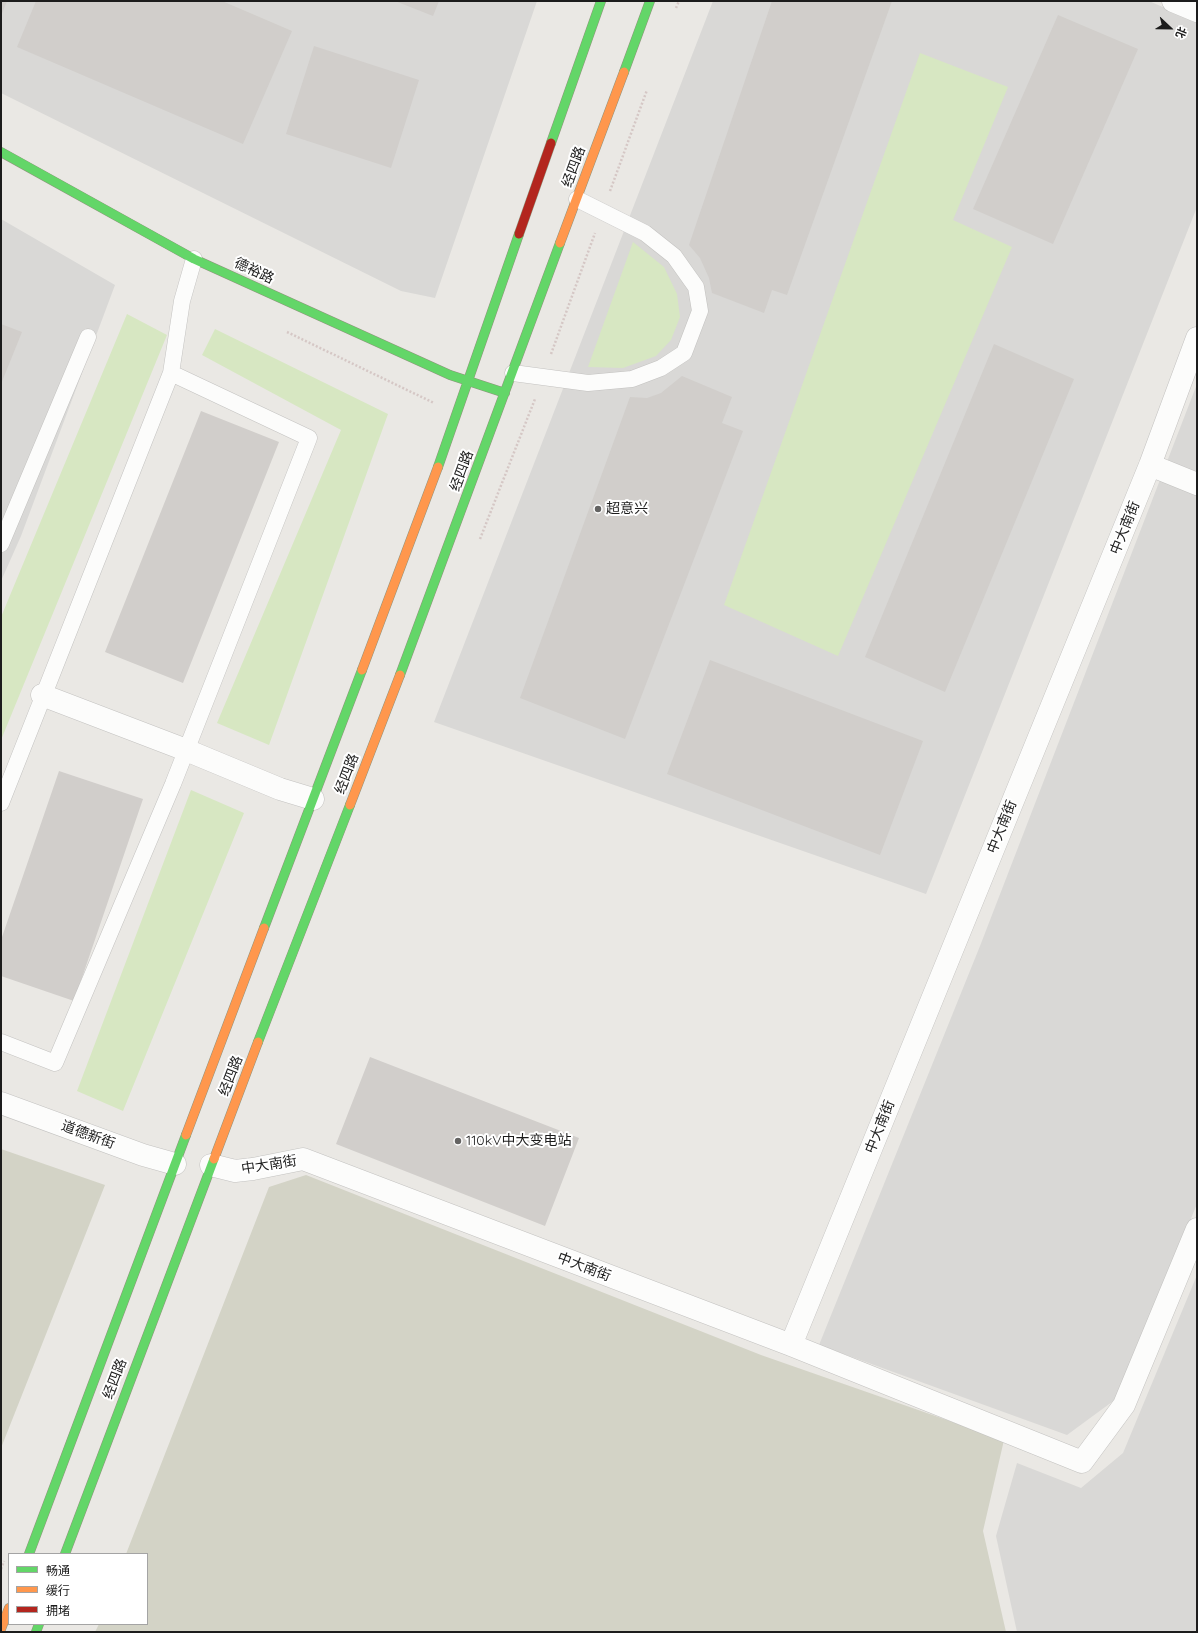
<!DOCTYPE html>
<html>
<head>
<meta charset="utf-8">
<style>
  body { margin:0 }
  #map { position:relative; width:1198px; height:1633px; overflow:hidden; background:#eae8e4; font-family:Quicksand,"Noto Sans SC",sans-serif }
  canvas { display:block }
  .frame { position:absolute; inset:0; border:2px solid #1c1c1c; pointer-events:none }
  .legend { position:absolute; left:8px; top:1553px; width:140px; height:72px; box-sizing:border-box; background:#fff; border:1px solid #a4a4a4; margin:0; padding:5px 7px; list-style:none; font-size:12px; color:#1c1c1c }
  .legend li { display:flex; align-items:center; gap:8px; height:20px }
  .legend b { width:20px; border:1px solid #a4a4a4 }
  .north { position:absolute; left:1150px; top:8px; width:40px; height:40px; -webkit-text-stroke:3px #fff; paint-order:stroke; rotate:112deg; font-size:11px; font-weight:700; line-height:16px; text-align:center; color:#1c1c1c }
  .north::after { content:''; display:block; margin:auto; width:14px; height:18px; background:#1c1c1c; clip-path:polygon(50% 0,100% 100%,50% 72%,0 100%) }
</style>
</head>
<body>
<div id="map">
<canvas width="1198" height="1633"></canvas>
<div class="frame"></div>
<ul class="legend">
<li><b style="height:5px;background:#63d668"></b>畅通</li>
<li><b style="height:5px;background:#ff974d"></b>缓行</li>
<li><b style="height:5px;background:#b3261e"></b>拥堵</li>
</ul>
<div class="north">北</div>
</div>
<script>
const g = document.querySelector('canvas').getContext('2d');
g.lineJoin = 'round';
function fillPath(path, color) { g.fillStyle = color; g.fill(path, 'evenodd'); }
function stroke(path, color, width, dash) { g.strokeStyle = color; g.lineWidth = width; g.lineCap = dash ? 'butt' : 'round'; g.setLineDash(dash || []); g.stroke(path); }
function write(font, color, halo, rows, align = 'center') {
  g.font = font + ' Quicksand,"Noto Sans SC",sans-serif'; g.lineWidth = 4; g.setLineDash([]); g.textBaseline = 'middle'; g.strokeStyle = halo; g.fillStyle = color; for (const [text, x, y, turn = 0] of rows) {
    g.save(); g.translate(x, y); g.rotate((+turn || 0) * Math.PI / 180); g.textAlign = isNaN(turn) ? turn : align; if (halo) g.strokeText(text, 0, 0); g.fillText(text, 0, 0); g.restore();
  }
}
const residential = new Path2D(`
  M1,1H537L435,298L401,291L1,93Z
  M713,1H1149L1197,22V207L926,894L434,722Z
  M1,219L115,285L21,536L1,581Z
  M1197,384V1204L1116,1399L1067,1435L819,1345L980,946Z
  M1197,1275V1632H1017L996,1536L1017,1463L1081,1488L1123,1453Z`);
const construction = new Path2D(`
  M1,1149L105,1185L1,1448Z
  M306,1175L761,1355L1004,1440L983,1531L1006,1632H95L99,1624H147V1554H126L269,1187Z`);
const grass = new Path2D(`
  M920,53L1008,87L953,220L1012,247L838,656L724,605Z
  M633,242L664,267L677,294L680,317L671,340L656,356L623,368L588,367Z
  M127,314L167,335L1,740V617Z
  M215,329L388,414L269,745L217,723L341,430L202,355Z
  M191,790L244,813L123,1111L77,1091Z`);
const building = new Path2D(`
  M1,1H7L1,16Z
  M36,1H222L292,31L243,144L17,47Z
  M395,1H439L433,16Z
  M772,1H892L787,295L772,290L764,313L712,293L709,278L700,258L689,245Z
  M1058,15L1138,49L1053,244L973,209Z
  M314,46L419,80L391,168L286,134Z
  M1,324L22,332L1,384Z
  M994,344L1074,379L945,692L865,657Z
  M682,376L732,397L722,423L743,431L625,739L520,698L630,397L647,398L661,393Z
  M201,411L279,442L183,683L105,652Z
  M710,660L923,741L880,855L667,774Z
  M59,771L143,799L74,1001L1,976V940Z
  M370,1057L579,1138L545,1226L336,1144Z`);
const path = new Path2D(`
  M676,8L679,1
  M610,191L647,90
  M287,332L434,403
  M551,354L595,233
  M480,539L535,399
  M1,1569L4,1561`);
const lane = new Path2D(`
  M513,373L588,383L632,379L661,368L684,353L700,311L696,287L674,256L645,233L577,199
  M1,544L88,337
  M1,803L171,373L182,301L194,259
  M1,1042L55,1063L173,784L309,438L171,373`);
const street = new Path2D(`
  M1173,1L1197,11
  M1150,465L1197,484
  M42,695L186,750L280,789L313,799
  M1,1103L143,1155L175,1164
  M211,1165L235,1171L253,1169L303,1159L791,1345L1082,1462L1124,1405L1197,1229
  M791,1345L1150,465L1197,338`);
const fast = new Path2D(`
  M624,72L650,1
  M551,143L601,1
  M1,152L194,259L450,375L505,393
  M438,467L519,234
  M400,675L560,243
  M264,928L362,670
  M258,1042L350,805
  M29,1554L186,1135
  M65,1554L214,1159
  M36,1632L39,1624`);
const slow = new Path2D(`
  M560,243L624,72
  M362,670L438,467
  M350,805L400,675
  M186,1135L264,928
  M214,1159L258,1042
  M1,1629L9,1608`);
const jam = new Path2D(`
  M519,234L551,143`);
const markers = [
  [598,509,4,"#646362"],
  [458,1141,4,"#646362"]
];
const streetNames = [
  ["经四路",574,167,-70],
  ["德裕路",254,271,25],
  ["经四路",462,471,-70],
  ["中大南街",1125,528,-68],
  ["经四路",347,774,-69],
  ["中大南街",1002,827,-68],
  ["经四路",231,1076,-69],
  ["中大南街",880,1127,-68],
  ["道德新街",88,1135,20],
  ["中大南街",269,1165,-9],
  ["中大南街",584,1267,21],
  ["经四路",115,1379,-69]
];
const poiNames = [
  ["超意兴",606,509],
  ["110kV中大变电站",466,1141]
];
fillPath(residential, '#d9d8d6');
fillPath(construction, '#d3d3c6');
fillPath(grass, '#d7e7c2');
fillPath(building, '#d1cecb');
stroke(lane, '#c3c2c0', 17);
stroke(street, '#c3c2c0', 23);
stroke(fast, '#91937d', 10);
stroke(slow, '#91937d', 10);
stroke(jam, '#91937d', 10);
stroke(path, '#d5c7c5', 2.5, [2, 2]);
stroke(lane, '#fcfcfb', 16);
stroke(street, '#fcfcfb', 22);
stroke(fast, '#63d668', 9);
stroke(slow, '#ff974d', 9);
stroke(jam, '#b3261e', 9);
for (const [x, y, r, color] of markers) { const dot = new Path2D(); dot.arc(x, y, r, 0, 2 * Math.PI); g.fillStyle = color; g.fill(dot); stroke(dot, '#fff', 1.5); }
write('14px', '#1c1c1c', '#fff', streetNames);
write('14px', '#1c1c1c', '#fff', poiNames, 'left');
</script>
</body>
</html>
